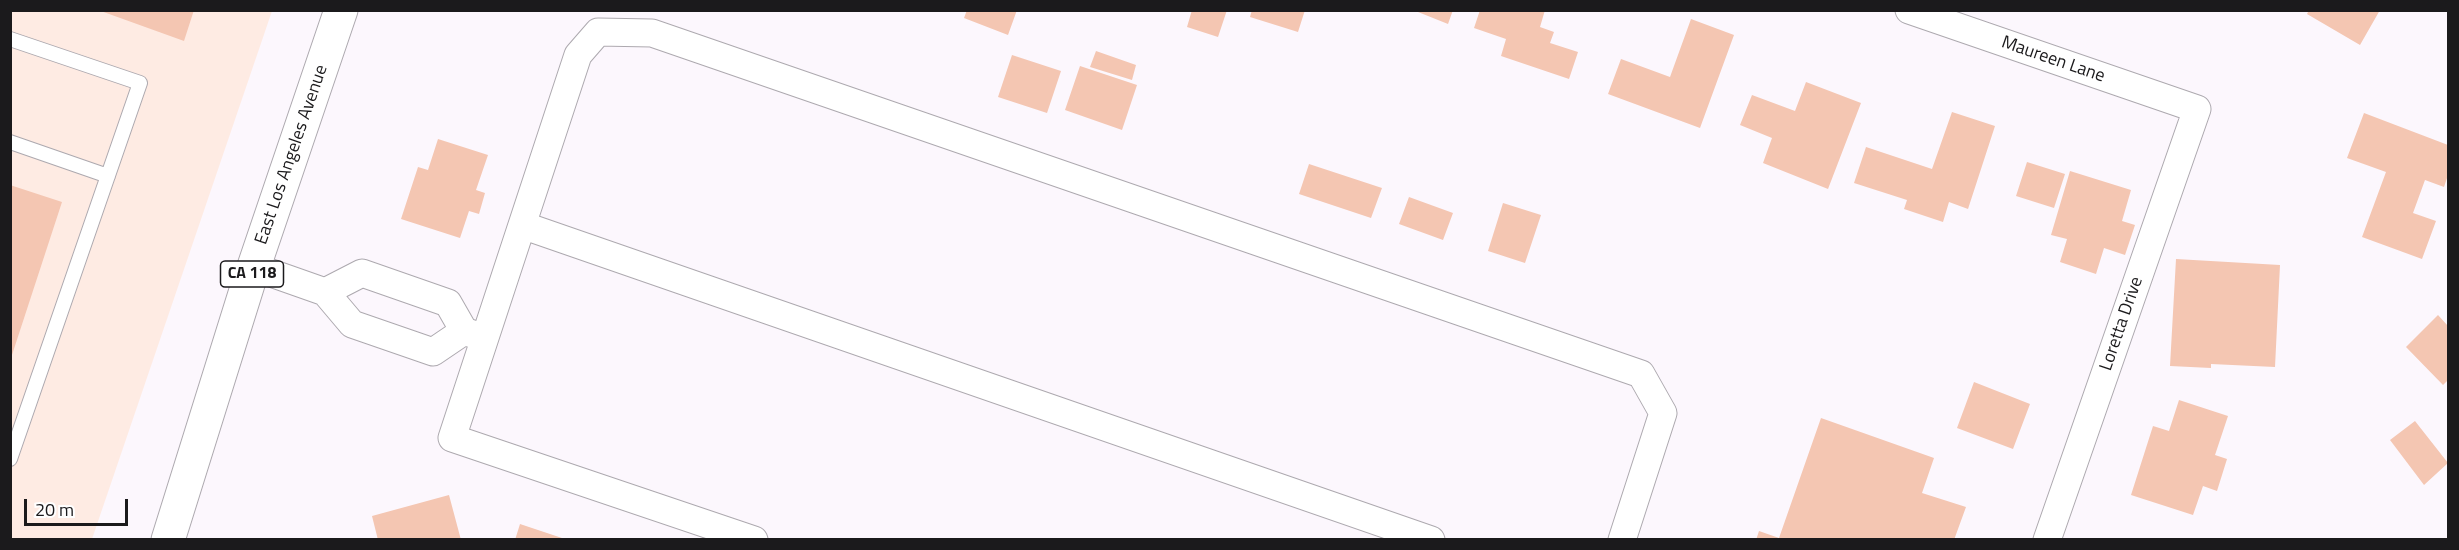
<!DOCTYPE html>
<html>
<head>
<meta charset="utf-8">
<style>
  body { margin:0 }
  #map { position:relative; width:2459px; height:550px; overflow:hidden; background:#fcf7fd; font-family:"Titillium Web",sans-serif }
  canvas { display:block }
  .frame { position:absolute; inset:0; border:12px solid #1b1a1c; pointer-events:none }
  .scale { position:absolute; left:24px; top:499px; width:104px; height:27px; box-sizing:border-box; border:3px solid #1b1a1c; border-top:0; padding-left:8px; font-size:18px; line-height:21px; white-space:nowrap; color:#1b1a1c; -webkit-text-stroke:4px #fff; paint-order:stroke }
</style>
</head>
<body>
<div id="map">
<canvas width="2459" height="550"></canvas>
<div class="frame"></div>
<div class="scale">20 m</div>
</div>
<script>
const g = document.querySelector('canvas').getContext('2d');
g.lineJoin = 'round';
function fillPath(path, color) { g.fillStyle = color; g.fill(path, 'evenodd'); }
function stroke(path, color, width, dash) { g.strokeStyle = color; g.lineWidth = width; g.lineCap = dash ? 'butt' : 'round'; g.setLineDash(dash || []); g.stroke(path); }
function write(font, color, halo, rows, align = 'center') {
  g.font = font + ' "Titillium Web",sans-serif'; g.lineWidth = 6; g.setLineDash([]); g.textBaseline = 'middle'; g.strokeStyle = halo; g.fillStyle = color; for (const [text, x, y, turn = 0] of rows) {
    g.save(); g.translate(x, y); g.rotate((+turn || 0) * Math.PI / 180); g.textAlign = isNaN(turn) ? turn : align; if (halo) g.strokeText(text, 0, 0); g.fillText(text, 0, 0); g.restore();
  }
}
const commercial = new Path2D(`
  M10,11H272L92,539H11Z`);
const building = new Path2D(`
  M98,10H194L184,41Z
  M967,10H1017L1008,35L964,18Z
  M1192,10H1227L1218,37L1187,27Z
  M1252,10H1305L1298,32L1250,17Z
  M1413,10H1453L1448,24Z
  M1480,10H1545L1540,27L1554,32L1550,43L1578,52L1569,79L1501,56L1506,39L1474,28Z
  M2309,10H2380L2360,45L2307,14Z
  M1691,19L1734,35L1700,128L1608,94L1621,59L1670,77Z
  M1096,51L1136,65L1132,80L1090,67Z
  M1012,55L1061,71L1047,113L998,97Z
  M1080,66L1137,85L1122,130L1065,110Z
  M1806,82L1861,103L1828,189L1763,163L1772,138L1740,125L1752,95L1795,111Z
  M1952,112L1995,126L1968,209L1949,202L1943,222L1904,209L1907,200L1854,183L1866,147L1932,169Z
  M2364,113L2448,145V175L2444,187L2425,180L2413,213L2436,221L2422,259L2362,237L2386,172L2347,158Z
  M438,139L488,155L476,190L485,193L479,214L469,211L460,238L401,219L418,167L428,170Z
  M2027,162L2065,174L2054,208L2016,196Z
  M1309,164L1382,188L1371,218L1299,194Z
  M2070,171L2131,190L2122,221L2135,225L2125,255L2104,248L2096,274L2060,262L2067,239L2051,235Z
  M10,185L62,202L11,358H10Z
  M1409,197L1453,213L1443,240L1399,224Z
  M1503,203L1541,215L1525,263L1488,251Z
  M2176,259L2280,265L2275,367L2211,364V368L2170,366Z
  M2438,315L2448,326V380L2443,385L2406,347Z
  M1974,382L2030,404L2013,449L1957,428Z
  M2179,400L2228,416L2215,455L2227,459L2217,491L2203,486L2193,515L2131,495L2153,426L2169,431Z
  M1821,418L1934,458L1922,493L1966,507L1954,540H1756L1759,531L1779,538Z
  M2415,421L2448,463L2424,485L2390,440Z
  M449,495L461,540H378L372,516Z
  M520,524L565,539V540H515Z`);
const lane = new Path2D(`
  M10,39L140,83L10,459
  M10,142L108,176`);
const street = new Path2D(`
  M1909,10L2197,109L2047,540
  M522,225L452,438L754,540
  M254,267L325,292L352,324L433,352L464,331
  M325,292L362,273L448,303L464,331L481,337
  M1431,540L522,225L578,55L598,32L652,33L1641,374L1663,413L1622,540`);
const primary = new Path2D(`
  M168,540L248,284L341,10`);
const shields = [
  [252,274,63]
];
const shieldNames = [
  ["CA 118",252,274]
];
const streetNames = [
  ["Maureen Lane",2053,60,19],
  ["East Los Angeles Avenue",292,155,-71],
  ["Loretta Drive",2122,324,-71]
];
fillPath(commercial, '#feebe3');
fillPath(building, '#f4c6b2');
stroke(lane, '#ada9af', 16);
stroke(street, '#ada9af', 29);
stroke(primary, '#ada9af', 35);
stroke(lane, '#fff', 14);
stroke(street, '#fff', 27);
stroke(primary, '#fff', 33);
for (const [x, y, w] of shields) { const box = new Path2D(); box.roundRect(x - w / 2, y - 13, w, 26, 4.5); g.fillStyle = '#fff'; g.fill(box); stroke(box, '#1b1a1c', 1.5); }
write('bold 16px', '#1b1a1c', null, shieldNames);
write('18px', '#1b1a1c', '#fff', streetNames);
</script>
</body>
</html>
